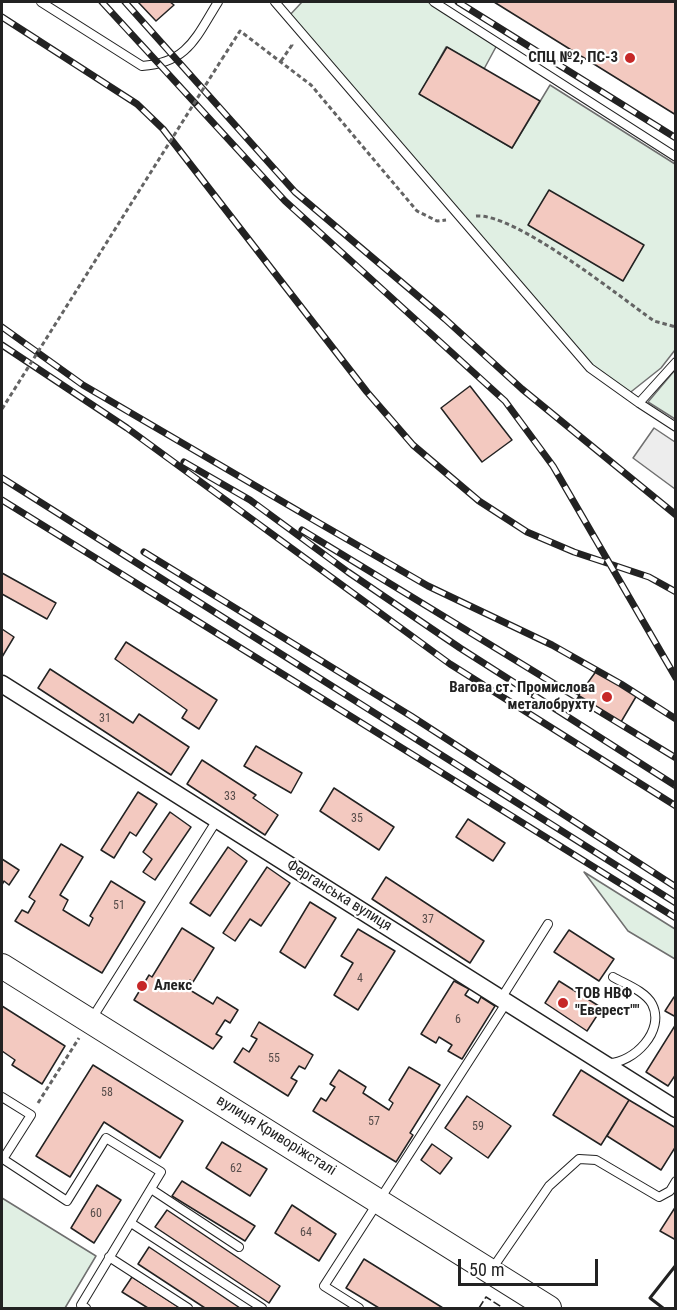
<!DOCTYPE html>
<html>
<head>
<meta charset="utf-8">
<style>
  body { margin:0 }
  #map { position:relative; width:677px; height:1310px; overflow:hidden; background:#fff; font-family:"Roboto Condensed",sans-serif }
  canvas { display:block }
  .frame { position:absolute; inset:0; border:3px solid #222; pointer-events:none }
  .scale { position:absolute; left:458px; top:1259px; width:140px; height:27px; box-sizing:border-box; border:3px solid #222; border-top:0; padding-left:8px; font-size:18px; line-height:21px; white-space:nowrap; color:#222; -webkit-text-stroke:4px #fff; paint-order:stroke }
</style>
</head>
<body>
<div id="map">
<canvas width="677" height="1310"></canvas>
<div class="frame"></div>
<div class="scale">50 m</div>
</div>
<script>
const g = document.querySelector('canvas').getContext('2d');
g.lineJoin = 'round';
function fillPath(path, color) { g.fillStyle = color; g.fill(path, 'evenodd'); }
function stroke(path, color, width, dash) { g.strokeStyle = color; g.lineWidth = width; g.lineCap = dash ? 'butt' : 'round'; g.setLineDash(dash || []); g.stroke(path); }
function write(font, color, halo, rows, align = 'center') {
  g.font = font + ' "Roboto Condensed",sans-serif'; g.lineWidth = 4.5; g.setLineDash([]); g.textBaseline = 'middle'; g.strokeStyle = halo; g.fillStyle = color; for (const [text, x, y, turn = 0] of rows) {
    g.save(); g.translate(x, y); g.rotate((+turn || 0) * Math.PI / 180); g.textAlign = isNaN(turn) ? turn : align; if (halo) g.strokeText(text, 0, 0); g.fillText(text, 0, 0); g.restore();
  }
}
const green = new Path2D(`
  M302,2H428L497,45L484,69L446,47L420,94L512,148L550,85L675,164V350L661,368L627,395L590,368L288,17Z
  M675,370V419L648,402Z
  M584,872L675,929V959L628,931Z
  M2,1198L96,1256L65,1308H2Z`);
const parking = new Path2D(`
  M654,428L675,442V489L633,458Z`);
const building = new Path2D(`
  M138,2H170L174,5L156,21Z
  M494,2H676V115Z
  M447,47L540,101L512,148L419,94Z
  M549,190L644,245L623,281L528,225Z
  M470,386L512,440L482,462L441,408Z
  M2,573L56,603L47,619L2,594Z
  M2,629L14,637L2,657Z
  M126,642L217,700L199,729L182,718L187,710L115,659Z
  M50,669L133,723L139,714L189,747L171,775L38,688Z
  M597,670L637,695L621,722L576,699Z
  M256,746L302,773L291,793L244,766Z
  M202,760L256,795L253,798L278,815L265,835L187,784Z
  M334,788L394,827L379,850L320,811Z
  M138,792L157,804L136,836L130,832L114,858L101,850Z
  M170,812L191,827L155,880L143,872L152,859L143,852Z
  M468,819L505,843L493,861L456,837Z
  M61,844L83,857L60,895L68,900L63,910L89,926L93,918L90,916L111,881L145,902L102,973L15,921L22,910L28,913L35,901L29,897Z
  M228,847L247,861L210,916L190,903Z
  M2,859L19,870L9,885L4,881L2,885Z
  M267,867L290,883L261,926L250,919L235,941L223,933Z
  M386,877L484,941L470,963L372,899Z
  M310,902L336,918L305,968L280,952Z
  M182,928L214,948L193,982L190,980L185,987L213,1004L217,997L238,1010L230,1023L225,1020L216,1034L222,1037L213,1049L134,1000L149,975L152,977Z
  M358,929L395,951L358,1010L334,995L353,963L341,956Z
  M569,930L614,959L599,981L554,952Z
  M454,981L469,989L465,995L478,1003L481,997L495,1006L462,1059L448,1051L452,1045L439,1037L436,1043L421,1034Z
  M559,981L602,1008L587,1031L545,1003Z
  M674,997L676,998V1017L665,1011Z
  M2,1006L65,1046L42,1084L12,1065L15,1060L2,1051Z
  M259,1022L313,1055L305,1069L299,1066L291,1078L297,1081L288,1096L234,1062L243,1048L249,1052L257,1039L251,1036Z
  M676,1024V1074L668,1086L646,1072Z
  M93,1065L183,1121L160,1158L104,1122L70,1177L36,1156Z
  M409,1067L440,1085L410,1133L413,1135L396,1162L313,1111L321,1098L326,1101L335,1087L330,1084L339,1070L366,1087L363,1093L389,1110L393,1103L389,1100Z
  M581,1070L629,1100L601,1145L553,1115Z
  M467,1096L511,1126L488,1158L445,1128Z
  M629,1100L676,1128V1146L661,1170L607,1136Z
  M222,1142L267,1169L250,1196L206,1168Z
  M432,1144L452,1158L440,1174L421,1160Z
  M182,1181L255,1226L245,1241L172,1196Z
  M97,1185L121,1200L94,1243L71,1228Z
  M292,1205L336,1234L319,1261L275,1233Z
  M676,1206V1240L660,1231Z
  M167,1210L280,1286L269,1303L155,1227Z
  M149,1247L240,1308H205L138,1264Z
  M364,1259L443,1308H379L346,1288Z
  M132,1277L180,1308H148L122,1292Z`);
const path = new Path2D(`
  M222,59L240,31L311,85L417,211L437,221L446,220
  M281,61L292,45L290,43
  M476,216C515,213 619,296 654,321L676,327
  M38,1103L79,1038`);
const service = new Path2D(`
  M41,2L142,66C188,63 196,37 218,2
  M275,2L590,368L639,403L676,362
  M434,2L676,157
  M639,403L676,427
  M91,1020L217,820
  M609,1063C633,1063 666,1031 652,1004C645,991 625,984 613,977
  M2,1097L31,1115L3,1159L67,1201L106,1138L161,1172L81,1305L86,1308
  M151,1189L239,1247
  M131,1223L262,1308
  M109,1257L188,1308
  M492,1269L549,1186L579,1159L596,1160L659,1197L670,1191L676,1181
  M359,1308L324,1286L503,1008L502,997L548,924`);
const minor = new Path2D(`
  M2,684L676,1109`);
const secondary = new Path2D(`
  M2,966L549,1308`);
const rail = new Path2D(`
  M102,2L285,201L505,401L553,466L676,678
  M125,2L295,192L445,319L522,389L676,515
  M458,2L676,138
  M2,17L137,104L163,129L367,392L413,445L479,501L527,532L574,552L649,577L676,592
  M2,327L83,385L319,523L428,586L552,645L621,684L676,719
  M2,345L127,428L450,664L676,806
  M184,462L250,500L348,572L460,648L676,786
  M2,478L676,903
  M2,500L676,918
  M302,530L676,758
  M144,552L411,716L676,887`);
const pathBridge = new Path2D(`
  M2,409L222,59`);
const fence = new Path2D(`
  M479,1308L486,1297L503,1308`);
const wall = new Path2D(`
  M663,1308L650,1298L676,1265`);
const markers = [
  [630,58,6,"#c62828"],
  [607,697,6,"#c62828"],
  [142,986,6,"#c62828"],
  [563,1003,6,"#c62828"]
];
const numberNames = [
  ["31",105,719],
  ["33",230,797],
  ["35",357,819],
  ["51",119,906],
  ["37",428,920],
  ["4",360,979],
  ["6",458,1020],
  ["55",274,1059],
  ["58",107,1093],
  ["57",374,1122],
  ["59",478,1127],
  ["62",236,1169],
  ["60",96,1214],
  ["64",306,1233]
];
const poiNames = [
  ["СПЦ №2, ПС-3",618,58],
  ["Вагова ст. Промислова",595,688],
  ["металобрухту",595,705],
  ["Алекс",154,986,"left"],
  ["ТОВ НВФ",575,994,"left"],
  ["\"Еверест\"\"",575,1011,"left"]
];
const streetNames = [
  ["Ферганська вулиця",339,896,32],
  ["вулиця Криворіжсталі",276,1136,32]
];
fillPath(green, '#e0efe3');
stroke(green, '#6f6f6f', 1.5);
fillPath(parking, '#ededed');
stroke(parking, '#6f6f6f', 1.5);
fillPath(building, '#f3c9c0');
stroke(building, '#222', 1.5);
stroke(service, '#222', 10);
stroke(minor, '#222', 19);
stroke(secondary, '#222', 26);
stroke(path, '#646464', 3, [4.5, 3]);
stroke(service, '#fff', 8);
stroke(minor, '#fff', 16);
stroke(secondary, '#fff', 24);
stroke(rail, '#222', 7);
stroke(rail, '#fff', 4.5, [14]);
stroke(pathBridge, '#646464', 3, [4.5, 3]);
stroke(fence, '#222', 1.5, [8, 3]);
stroke(wall, '#222', 3);
for (const [x, y, r, color] of markers) { const dot = new Path2D(); dot.arc(x, y, r, 0, 2 * Math.PI); g.fillStyle = color; g.fill(dot); stroke(dot, '#fff', 2); }
write('12px', '#564c4a', null, numberNames);
write('bold 15px', '#222', '#fff', poiNames, 'right');
write('15px', '#222', '#fff', streetNames);
</script>
</body>
</html>
